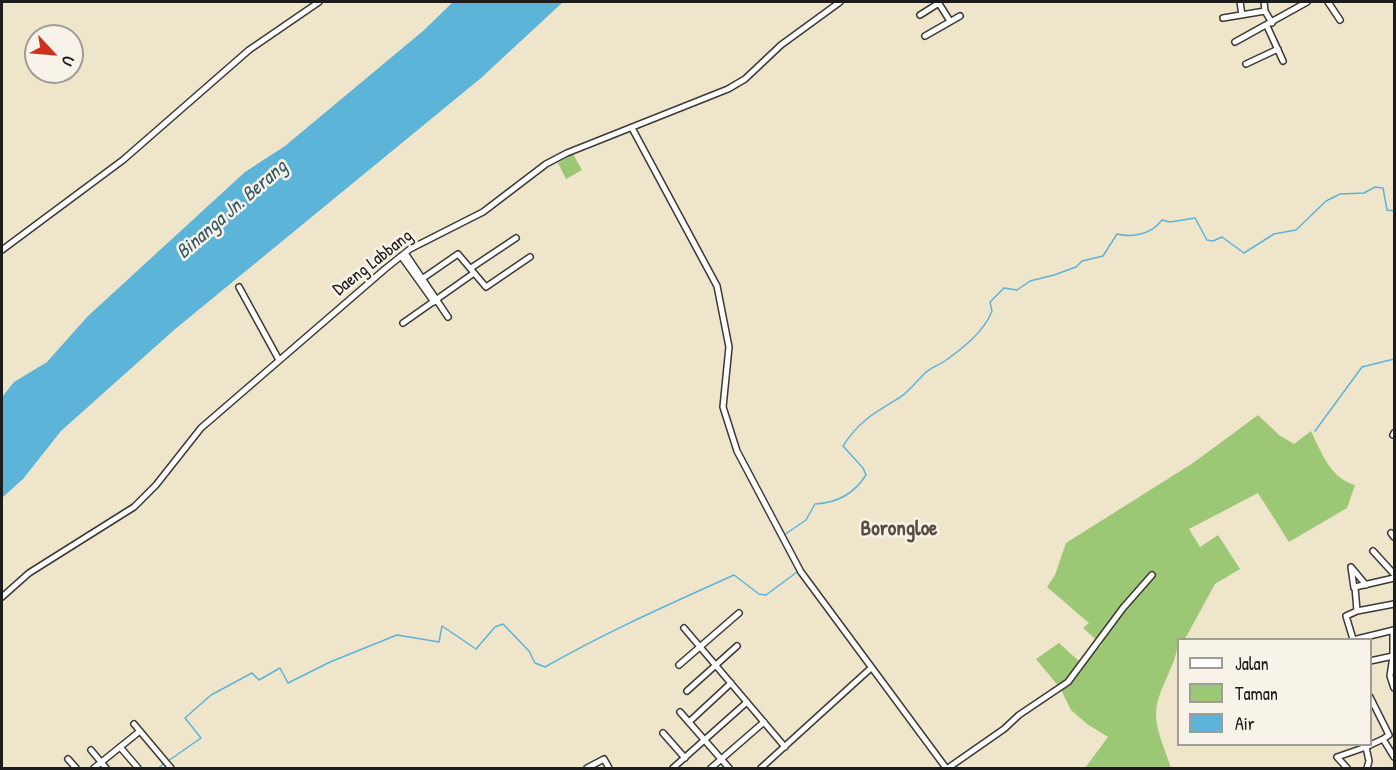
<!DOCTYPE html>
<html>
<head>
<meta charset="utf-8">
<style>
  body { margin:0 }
  #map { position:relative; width:1396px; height:770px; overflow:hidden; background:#efe5cb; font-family:"Patrick Hand",sans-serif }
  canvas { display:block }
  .frame { position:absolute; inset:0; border:3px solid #1c1c1c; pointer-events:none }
  .legend { position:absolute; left:1177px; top:638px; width:195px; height:108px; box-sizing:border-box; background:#f7f3e8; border:2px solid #9f9d96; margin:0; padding:8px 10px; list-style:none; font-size:18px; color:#1c1c1c }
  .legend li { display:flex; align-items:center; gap:12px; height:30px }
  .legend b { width:30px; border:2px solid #9f9d96 }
  .north { position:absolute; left:24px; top:24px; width:60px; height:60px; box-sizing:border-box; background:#f7f3e8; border:2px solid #9f9d96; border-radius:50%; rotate:116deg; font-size:16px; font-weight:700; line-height:24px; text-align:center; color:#1c1c1c }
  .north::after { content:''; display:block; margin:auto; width:21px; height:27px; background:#c8321e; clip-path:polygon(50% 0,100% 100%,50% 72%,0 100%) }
</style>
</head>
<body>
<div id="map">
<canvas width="1396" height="770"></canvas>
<div class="frame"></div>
<ul class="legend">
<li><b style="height:8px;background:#fff"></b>Jalan</li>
<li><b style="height:16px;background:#9cc774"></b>Taman</li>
<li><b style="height:16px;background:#5cb4d9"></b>Air</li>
</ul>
<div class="north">U</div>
</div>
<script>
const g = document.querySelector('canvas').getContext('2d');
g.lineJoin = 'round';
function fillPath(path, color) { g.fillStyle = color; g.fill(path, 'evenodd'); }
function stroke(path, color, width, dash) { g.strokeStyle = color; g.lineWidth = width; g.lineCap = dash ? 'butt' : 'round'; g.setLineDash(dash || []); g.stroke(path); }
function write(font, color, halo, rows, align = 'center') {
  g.font = font + ' "Patrick Hand",sans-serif'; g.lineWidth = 5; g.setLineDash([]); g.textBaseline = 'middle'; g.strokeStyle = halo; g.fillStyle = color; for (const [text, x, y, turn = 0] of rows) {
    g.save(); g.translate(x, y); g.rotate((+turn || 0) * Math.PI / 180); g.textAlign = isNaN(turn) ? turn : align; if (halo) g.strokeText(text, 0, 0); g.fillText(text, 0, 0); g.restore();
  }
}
const green = new Path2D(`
  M573,154L582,170L566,179L558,163Z
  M1258,415L1279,435L1294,444L1311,431C1321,452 1331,479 1355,485L1347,508L1289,542L1258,493L1189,529L1200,547L1218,535L1240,569L1215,584L1185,639L1178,640C1178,665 1156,689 1156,715C1156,731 1166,752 1171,768H1085L1108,737L1087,724L1071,710L1060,688L1036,659L1059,643L1081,663L1102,645L1083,628L1089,623L1047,587L1055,575L1066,543L1193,463Z`);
const water = new Path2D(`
  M453,2H563L481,78L174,330L61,431L23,479L2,498V397L14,382L47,362L88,316L245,172L285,146L423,31Z`);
const stream = new Path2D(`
  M1315,431L1362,367L1394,359
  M784,535L806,520L815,504C837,503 854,494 866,475L863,468L843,446C859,421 874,413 899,398C909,392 917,381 925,373C930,368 939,365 945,361C963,348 984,332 992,311L990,302L1004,288L1017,290L1030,281L1054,275L1076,267L1082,261L1103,256L1117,234C1133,238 1152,234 1162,220L1170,222L1195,218L1207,240L1213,241L1222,237L1244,253L1274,234L1296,230L1326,201L1340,194L1364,193L1375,187L1383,188L1387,210L1394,211
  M158,768L201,738L185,718L211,695L252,673L259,680L280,668L288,683L330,662L397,635L439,642L442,626L476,649L495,627L503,624L529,651L535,663L545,667C606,632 670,604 734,575L759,594L766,595L797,572L795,565`);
const minor = new Path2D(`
  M938,2L950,21
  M1240,2L1242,15
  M1264,2L1265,11L1272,23
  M1328,2L1340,20
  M920,15L939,3
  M1223,18L1265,11
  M1267,26L1283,61
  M925,36L960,16
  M1235,42L1307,2
  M1246,64L1278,49
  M632,128L717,286L729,347L723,407L737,451L801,572L946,768
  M2,250L123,160L249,50L319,2
  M405,253L448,317
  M401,256L434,302
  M471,268L516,238
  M419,281L458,254L486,287L530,257
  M239,287L279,360
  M403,323L474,273
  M1393,435L1394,433
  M1391,533L1394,537
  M1373,551L1394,574
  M1394,578L1355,587L1357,611L1394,604
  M1354,588L1351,567L1366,585
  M2,597L29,573L134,507L156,485L201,428L385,269L410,249L483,212L546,164L567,153L728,89L745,79L781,45L840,2
  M684,628L785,747
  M1393,630V653
  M1353,639L1346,616L1357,611
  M1353,640L1394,630
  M1393,656L1390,676L1394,688
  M1370,661L1393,656V653
  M679,665L739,613
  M687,691L737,646
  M1370,697L1389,735L1383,739L1394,757
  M680,712L729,768
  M689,722L731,683
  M134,724L171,768
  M663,733L685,758
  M120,747L138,768
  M91,750L106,768
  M68,759L76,768
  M94,768L140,731
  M587,768L604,759L609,768
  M673,768L747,702
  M711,768L764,722
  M761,768L871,668
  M948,768L1004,729L1019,715L1068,682L1123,608L1152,575
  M1347,768L1337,757L1366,747L1365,744
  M1367,768L1369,761L1366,747L1383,739`);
const streetNames = [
  ["Daeng Labbang",373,263,-38]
];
const waterNames = [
  ["Binanga Jn. Berang",232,210,-41]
];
const quarterNames = [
  ["Borongloe",899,529]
];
fillPath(green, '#9cc774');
fillPath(water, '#5cb4d9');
stroke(stream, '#5cb4d9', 1.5);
stroke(minor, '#3c3a36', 8);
stroke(minor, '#fff', 5);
write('18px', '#1c1c1c', '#f7f3e8', streetNames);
write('italic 20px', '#365968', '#f7f3e8', waterNames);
write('bold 21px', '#594d40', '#f7f3e8', quarterNames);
</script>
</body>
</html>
